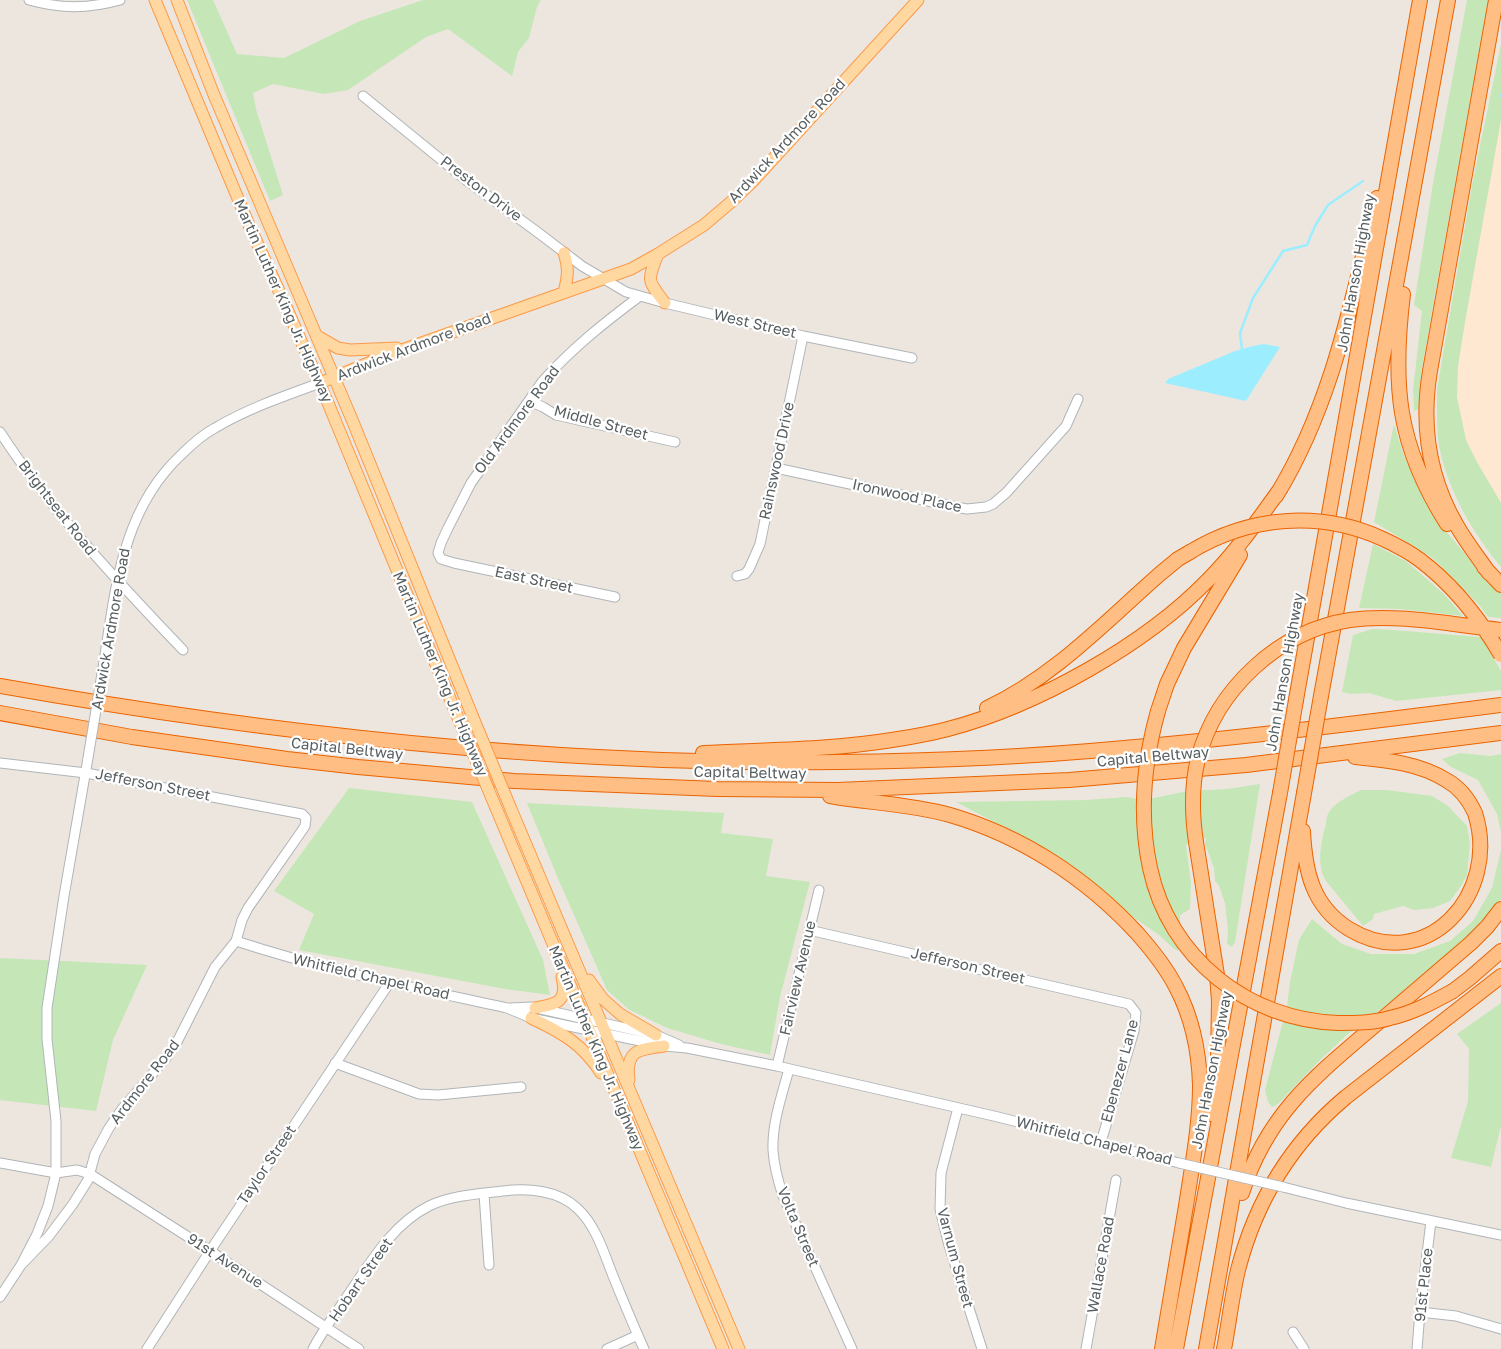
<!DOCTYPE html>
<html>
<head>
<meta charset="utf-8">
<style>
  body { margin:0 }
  canvas { display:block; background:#ede6df }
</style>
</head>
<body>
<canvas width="1501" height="1349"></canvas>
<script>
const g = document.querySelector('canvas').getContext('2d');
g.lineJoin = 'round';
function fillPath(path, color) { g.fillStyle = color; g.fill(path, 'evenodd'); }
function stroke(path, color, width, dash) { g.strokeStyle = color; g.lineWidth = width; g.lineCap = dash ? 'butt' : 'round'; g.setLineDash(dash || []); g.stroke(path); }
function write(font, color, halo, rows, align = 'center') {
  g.font = font + ' "Golos Text",sans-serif'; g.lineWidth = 4.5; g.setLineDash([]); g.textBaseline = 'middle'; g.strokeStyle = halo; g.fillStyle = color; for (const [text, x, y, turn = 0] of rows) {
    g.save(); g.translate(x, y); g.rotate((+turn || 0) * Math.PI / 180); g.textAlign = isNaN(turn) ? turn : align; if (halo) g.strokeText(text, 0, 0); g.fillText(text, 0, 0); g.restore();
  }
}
const commercial = new Path2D(`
  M1501,120V503L1477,462L1466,440L1457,397L1458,366L1465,322Z`);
const green = new Path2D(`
  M187,0H213L237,54L284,58L360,21L423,0H541L537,7L529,38L518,52L512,76L448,29L426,37L348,90L324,94L273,84L253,93L256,109L283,195L270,201Z
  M1467,0H1488L1421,373L1419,409L1414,411L1413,390L1422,311L1414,305L1433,183Z
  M1501,44V120L1465,322L1458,366L1457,397L1466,440L1477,462L1501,503V567C1473,533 1450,494 1440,451C1436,431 1437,410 1437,389L1472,185Z
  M1394,424L1404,456L1434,517L1481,573L1501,592V618L1488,617L1480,606L1433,558L1374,522Z
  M1373,544L1406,561L1444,594L1463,616L1399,609L1359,608Z
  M1372,629C1409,630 1445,635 1481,637L1501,671V690L1396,701L1369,693L1351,694L1342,692L1353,635Z
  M1460,753L1490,756L1501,754V899L1464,942L1438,966L1348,1034L1319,1061L1278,1104L1272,1107L1268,1102L1265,1090L1287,1006L1290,982L1298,944L1300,938L1312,919L1342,944L1371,954H1414L1450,941L1473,921L1492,888L1501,850V832L1497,814L1478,780L1451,767L1442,759Z
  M1260,784L1235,942L1232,947L1227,944L1228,930L1225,903L1219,886L1215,881L1214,868L1205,844L1206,838L1200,837L1189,841L1186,846L1191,883L1190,909L1180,915C1179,931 1184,936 1178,951L1173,948L1159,935L1123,910L1106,894L1031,841L956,802L1086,800L1126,797L1144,800L1188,791L1227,789Z
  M349,788L472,802L543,960L550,995L505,989L299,950L314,914L274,891Z
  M1361,790H1387L1432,796L1448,806L1467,826L1470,843L1467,875L1461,886L1450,901L1433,908L1414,910L1403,906L1374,914L1373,919L1363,926L1326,881C1316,864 1321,842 1326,824C1326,820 1327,815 1329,812C1335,802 1351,795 1361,790Z
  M527,803L724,813L721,833L773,839L766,876L810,882L780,997L770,1055L721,1044L667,1028L628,1009L607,990L559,881Z
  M0,958L147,965L113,1040L96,1111L0,1100Z
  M1501,1003V1126L1491,1167L1451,1158L1468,1101L1469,1049L1457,1034Z`);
const water = new Path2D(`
  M1264,344L1280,347L1246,401L1165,383L1168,379L1235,351L1253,346Z`);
const stream = new Path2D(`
  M1501,96V95
  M1242,349L1240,333L1253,298L1283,251L1307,245L1315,226L1328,205L1363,181`);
const minor = new Path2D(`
  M29,0C61,9 88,9 120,0
  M363,96L466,180L536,231L582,266L626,292L665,303L803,336L912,358
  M529,401L543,407L556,415L675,442
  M0,432C52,512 117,581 183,650
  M776,468L956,507L967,509L986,507L993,504L1006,493L1066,426L1078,399
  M737,576L745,574L749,569L760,544L803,336
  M615,597L454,563L441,559L438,553L441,543L448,528L471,483L542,382C571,349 605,322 640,296
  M102,674C115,596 119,512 182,454C192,444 202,435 215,428C247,409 284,396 320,383
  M0,763L86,773L302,814L306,818L305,826L301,832L248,908L242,920L236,941L215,967L177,1042L166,1058L122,1109L109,1128L95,1154L88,1180L73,1204L49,1236L21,1265
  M809,930L1129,1004L1136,1013L1134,1031L1101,1142
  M236,941C324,970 416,988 507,1008L531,1018L664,1046L687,1048L777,1066L998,1117L1179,1163
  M510,1008L532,1007L656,1035L679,1045
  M335,1063L419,1094L438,1095L521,1087
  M777,1066L819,890
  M789,1069C782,1095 772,1123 773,1150C774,1166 778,1181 783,1196L852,1349
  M958,1108L941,1173L940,1209L948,1242L982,1349
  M0,1163L56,1173L77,1170L90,1174L210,1251L359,1349
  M1283,1187L1346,1203L1501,1235
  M484,1194L489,1265
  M0,1297L21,1265L37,1234L48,1206L56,1173V1121L47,1039V1008L64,896L88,758
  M1420,1312L1456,1316L1501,1329
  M1293,1332L1304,1349
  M147,1349L210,1251L390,982
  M313,1349C322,1331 335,1315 346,1298C369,1265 391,1225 429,1206C452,1195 479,1194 503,1191C528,1188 559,1190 578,1209C596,1226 604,1253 613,1276C623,1300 633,1325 644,1349
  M607,1349L638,1335
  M1086,1349L1116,1180
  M1417,1349L1420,1312L1431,1221`);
const major = new Path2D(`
  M155,0L249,225L284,302L328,403L456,713
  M177,0L214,95L353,422L472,715
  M658,254C647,281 647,280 665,303
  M564,292C568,277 569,268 564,253
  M317,336L338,348L350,350L397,348
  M320,383L385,356L631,269L658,254L704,225L731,202L753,181L918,0
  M496,808L723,1349
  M511,809L739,1349
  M589,980L603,999L620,1014L656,1035
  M535,1008C556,1004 568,1003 562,977
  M531,1018C561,1032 583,1044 601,1073
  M629,1080C625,1050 639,1049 664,1046`);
const highway = new Path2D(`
  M1403,294C1392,385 1397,445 1447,524
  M1276,496C1332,405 1352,300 1377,198
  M1484,567L1501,585
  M1489,573C1478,557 1466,542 1457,526C1429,478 1421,425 1430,371L1496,0
  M0,686C276,735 556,766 837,762C933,761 1029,757 1124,748C1250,737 1376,721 1501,705
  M1321,696L1448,0
  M1296,700L1420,0
  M987,708C1054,677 1106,621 1161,573L1178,559L1190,552
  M1158,711L1167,684L1184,648L1240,555
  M0,713L132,737L287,759L358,767L514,781L718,789L837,790L1069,780L1246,765L1501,733
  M703,753C766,750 830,750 892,740C911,737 930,734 948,729C1036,706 1145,645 1208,580C1236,552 1258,520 1281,488
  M830,796C870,803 911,804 950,815C1022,836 1086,878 1137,933C1152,950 1166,967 1176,987C1192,1017 1199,1051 1200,1085C1200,1125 1192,1166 1186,1206C1178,1253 1170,1301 1162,1349
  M1303,831C1305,871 1312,906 1349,929C1426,976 1501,894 1475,813C1469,800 1459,787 1446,780C1419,763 1385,760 1355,757
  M1196,842L1217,975L1219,1001L1218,1059L1211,1114
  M1453,991L1470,978L1501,951
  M1242,1193C1267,1115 1313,1078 1373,1027C1406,999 1438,971 1471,943L1487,927L1501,909
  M1176,1349L1280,793
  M1206,1349L1304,793
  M1224,1349C1229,1323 1232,1295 1238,1270C1256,1200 1291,1143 1346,1097L1501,976`);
const minorBridge = new Path2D(`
  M88,758L102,674
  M1179,1163L1283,1187`);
const majorBridge = new Path2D(`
  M456,713L496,808
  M472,715L511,809`);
const highwayBridge = new Path2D(`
  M1190,552C1249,516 1320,510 1383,539C1396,545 1408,551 1420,560C1453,585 1480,619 1501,655
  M1158,711C1144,761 1139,816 1150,868C1169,958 1248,1020 1338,1023C1355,1023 1373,1023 1390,1018C1413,1013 1433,1002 1453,991
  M1280,793L1296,700
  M1304,793L1321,696
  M1196,842C1192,815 1191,787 1198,759C1216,690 1278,631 1350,620C1396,613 1454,625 1501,630`);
const streetNames = [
  ["Ardwick Ardmore Road",787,141,-47],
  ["Preston Drive",481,189,37],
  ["John Hanson Highway",1356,273,-80],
  ["Martin Luther King Jr. Highway",283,301,66],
  ["West Street",755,324,13],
  ["Ardwick Ardmore Road",414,347,-21],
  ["Old Ardmore Road",517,420,-53],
  ["Middle Street",601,423,15],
  ["Rainswood Drive",777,461,-78],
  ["Ironwood Place",907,496,12],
  ["Brightseat Road",57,508,52],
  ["East Street",534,580,12],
  ["Ardwick Ardmore Road",111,629,-80],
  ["John Hanson Highway",1285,672,-80],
  ["Martin Luther King Jr. Highway",440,674,67],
  ["Capital Beltway",347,749,6],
  ["Capital Beltway",1153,757,-5],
  ["Capital Beltway",750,773,1],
  ["Jefferson Street",153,785,11],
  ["Jefferson Street",968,966,13],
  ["Whitfield Chapel Road",371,977,13],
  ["Fairview Avenue",798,978,-77],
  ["Martin Luther King Jr. Highway",596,1048,67],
  ["John Hanson Highway",1212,1070,-79],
  ["Ebenezer Lane",1120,1071,-75],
  ["Ardmore Road",145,1082,-52],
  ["Whitfield Chapel Road",1094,1141,14],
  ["Taylor Street",267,1165,-56],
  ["Volta Street",798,1227,67],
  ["Varnum Street",955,1258,75],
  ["91st Avenue",225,1261,33],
  ["Wallace Road",1101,1265,-80],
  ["Hobart Street",361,1280,-55],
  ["91st Place",1424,1285,-84]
];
fillPath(commercial, '#ffe8d1');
fillPath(green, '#c5e7b8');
fillPath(water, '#9ceeff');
stroke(stream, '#9ceeff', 2.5);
stroke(minor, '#b0b5b8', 11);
stroke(major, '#fc9a48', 13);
stroke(highway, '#eb6300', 16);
stroke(minor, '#fff', 9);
stroke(major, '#ffd7a1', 11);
stroke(highway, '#ffbe83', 14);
stroke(minorBridge, '#b0b5b8', 11, []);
stroke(majorBridge, '#fc9a48', 13, []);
stroke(highwayBridge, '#eb6300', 16, []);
stroke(minorBridge, '#fff', 9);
stroke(majorBridge, '#ffd7a1', 11);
stroke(highwayBridge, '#ffbe83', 14);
write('15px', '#585f61', '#fff', streetNames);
</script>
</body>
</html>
